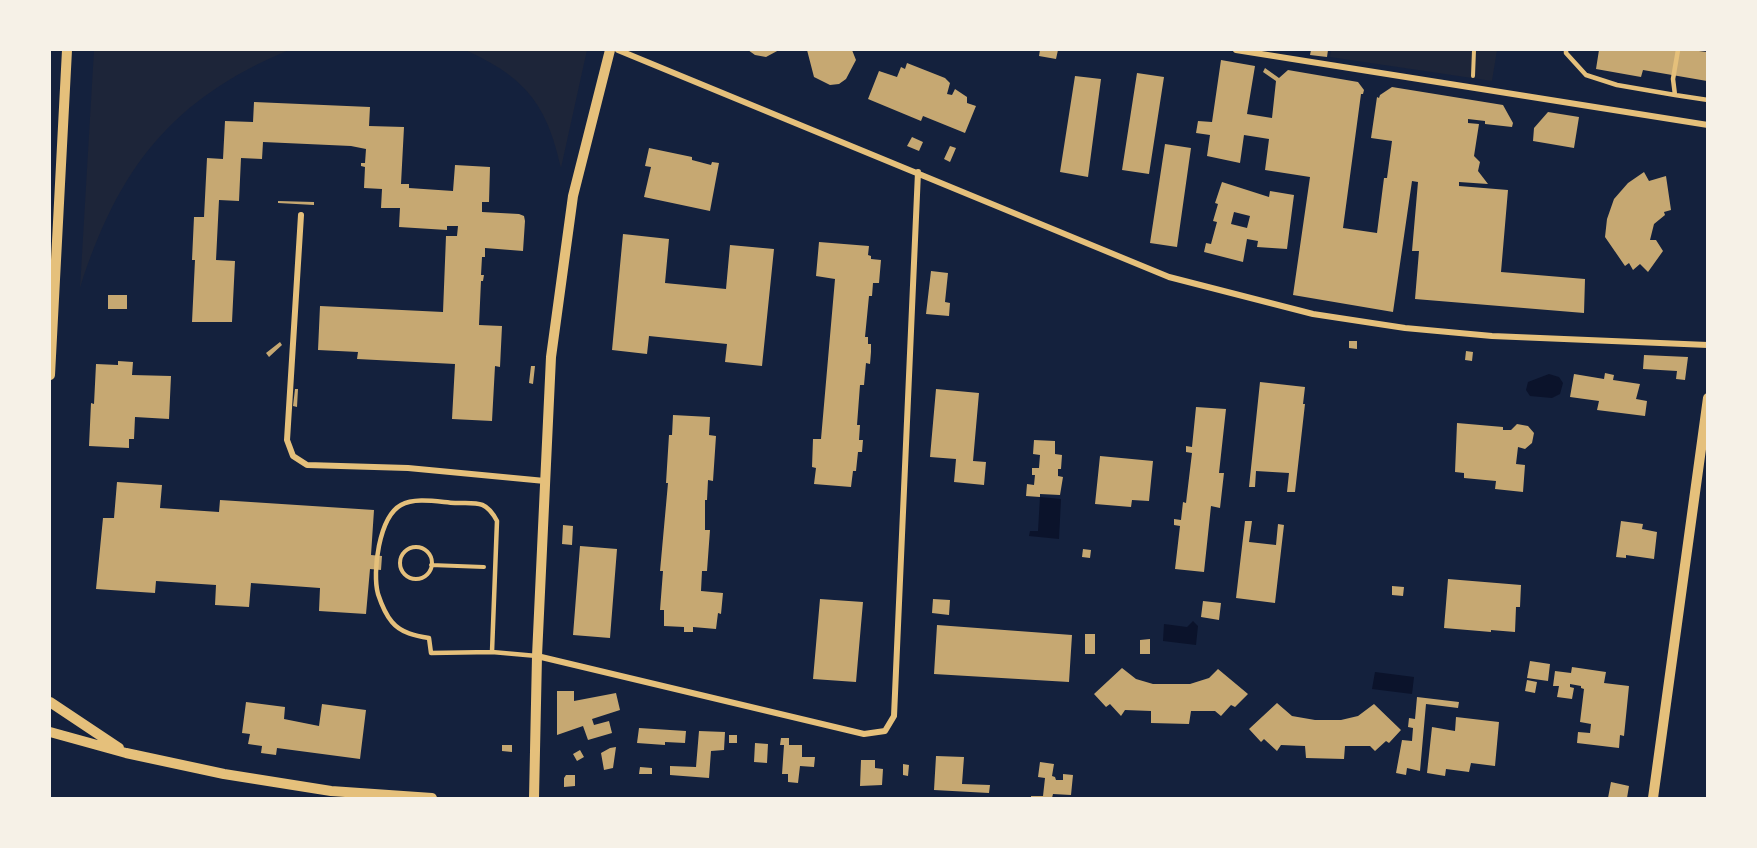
<!DOCTYPE html>
<html>
<head>
<meta charset="utf-8">
<style>
  body { margin:0 }
  #map { position:relative; width:1757px; height:848px; overflow:hidden; background:#14213d; font-family:Helvetica,sans-serif }
  canvas { display:block }
  .frame { position:absolute; inset:0; border:51px solid #f6f1e7; pointer-events:none }
</style>
</head>
<body>
<div id="map">
<canvas width="1757" height="848"></canvas>
<div class="frame"></div>
</div>
<script>
const g = document.querySelector('canvas').getContext('2d');
g.lineJoin = 'round';
function fillPath(path, color) { g.fillStyle = color; g.fill(path, 'evenodd'); }
function stroke(path, color, width, dash) { g.strokeStyle = color; g.lineWidth = width; g.lineCap = dash ? 'butt' : 'round'; g.setLineDash(dash || []); g.stroke(path); }
const green = new Path2D(`
  M94,50H289C171,99 118,169 80,288Z
  M465,50H587L561,168C547,104 525,77 465,50Z
  M1331,50H1497L1492,81L1330,57Z`);
const water = new Path2D(`
  M1549,374L1559,377L1563,383L1560,394L1552,398L1530,396L1526,390L1528,382Z
  M1040,497L1061,499L1059,539L1029,536L1030,531H1038Z
  M1193,621L1198,626L1196,645L1163,641L1164,624L1187,627Z
  M1375,672L1414,677L1412,694L1372,689Z`);
const building = new Path2D(`
  M748,50H779L766,57L755,55Z
  M807,50H852L856,60L846,79L839,84L830,85L814,77Z
  M1040,50H1058L1056,59L1039,56Z
  M1311,50H1328L1327,57L1310,55Z
  M1599,50H1691L1707,52V81L1643,70L1641,77L1596,69Z
  M1221,60L1255,66L1247,114L1272,118L1276,81L1263,72L1265,68L1279,78L1288,70L1358,82L1364,90L1363,94H1361L1343,228L1377,233L1384,178H1387L1392,141L1371,138L1377,97L1379,98L1380,95L1392,87L1503,105L1513,123L1512,127L1485,124V121L1468,119V123L1479,124L1474,156L1480,162L1478,171L1488,184L1459,182V186L1508,190L1501,272L1585,279L1584,313L1415,299L1419,251H1412L1418,182L1412,181L1393,312L1293,295L1310,177L1265,170L1269,139L1244,135L1240,163L1207,156L1210,135L1196,133L1198,121L1212,122Z
  M907,63L945,78L950,83L947,94L952,95L955,89L967,97V103L976,106L965,133L923,116L921,121L868,99L879,71L897,77L901,67L905,69Z
  M1137,73L1164,77L1149,174L1122,170Z
  M1075,76L1101,79L1088,177L1060,172Z
  M254,102L370,107L369,126L404,127L401,184H409V188L453,191L455,165L490,167L489,202H482V212L519,214L524,216L525,221L523,251L485,248V257H482L481,275H484L483,281H481L479,325L502,326L500,367L495,366L492,421L452,419L455,364L357,359L358,352L318,350L320,306L443,312L446,236H457L458,226H447V230L399,227L400,208H381L382,189L364,188L365,167L361,166V163H365L366,149L351,146L263,142L262,159L241,158L239,201L219,200L216,260L235,261L232,322H192L195,260H192L194,217H204L207,158L223,159L225,121L253,122Z
  M1548,112L1579,117L1574,148L1533,141L1534,128Z
  M912,137L923,142L919,151L907,146Z
  M1165,144L1191,148L1177,247L1150,243Z
  M950,146L956,148L950,162L944,159Z
  M649,148L692,157V160L711,165L712,162L719,163L710,211L644,197L651,167L645,166Z
  M1644,172L1649,181L1666,176L1671,210L1664,212L1665,215L1654,224L1650,240H1656L1663,251L1648,272L1640,264L1633,270L1629,263L1625,266L1605,237L1607,219L1614,199L1628,183Z
  M1222,182L1269,197L1270,191L1294,195L1287,249L1257,247L1258,241L1247,239L1243,262L1204,252L1206,243L1211,244L1217,222L1213,221L1218,204L1215,203ZM1234,212L1250,216L1247,228L1231,224Z
  M278,201L314,202V205L278,203Z
  M623,234L669,239L665,283L726,289L730,245L774,249L762,366L725,362L727,344L649,336L647,354L612,350Z
  M819,242L869,246L868,255L871,256V259L881,260L879,283H873L872,296H869L865,337H868V344H871V352L870,364L866,363L864,385H860L857,425H860L859,440H863L862,452H858L856,471H853L851,487L814,484L816,468L812,467L813,439H821L835,279L816,276Z
  M931,271L948,273L945,302L950,303L949,316L926,314Z
  M108,295H127V309H108Z
  M1349,341H1357V349L1349,348Z
  M280,342L282,345L269,357L266,353Z
  M1466,351L1473,352L1472,361L1465,360Z
  M1644,355L1688,357L1685,380L1676,379L1677,371L1643,369Z
  M118,361L133,362L132,375L171,376L169,419L135,417L134,439H129V448L89,446L91,403L94,404L96,364L118,365Z
  M531,366H535L533,384L529,383Z
  M1605,373L1614,375L1613,380L1640,384L1636,399L1647,401L1645,416L1597,410L1599,401L1570,397L1574,374L1604,379Z
  M1260,382L1305,387L1303,404H1305L1295,492H1287L1289,473L1256,471L1255,487H1249Z
  M295,389H298L297,407L293,406Z
  M936,389L979,393L973,461L986,462L984,485L954,482L956,459L930,457Z
  M1196,407L1226,409L1219,473H1224L1220,508L1211,506L1204,572L1175,569L1180,526L1174,525V519L1181,520L1183,502L1186,503L1192,453L1186,452V446L1192,447Z
  M673,415L710,417L709,435L716,436L713,481L708,480L707,500H705V530H710L707,571H702L701,591L723,593L721,614L718,613L716,629L693,627V632H684V627L664,626V610H660L663,571H660L668,483H666L669,435H672Z
  M1457,423L1503,427V430H1511L1517,424L1528,426L1534,433L1532,443L1525,449L1518,447L1516,464L1525,465L1523,492L1495,489L1496,481L1464,478V473L1455,472Z
  M1034,440L1055,441V454L1062,455L1061,469H1058V476L1063,477L1060,495L1040,494V497L1026,496L1027,484L1034,485L1035,475H1032V468H1039L1040,455L1033,454Z
  M1100,456L1153,461L1149,501L1132,500L1131,507L1095,504Z
  M117,482L162,485L160,508L219,512L220,500L374,510L371,555L382,556L381,570L370,569L366,614L319,611L320,588L251,583L249,607L215,605L216,585L156,581L155,593L96,589L103,518H114Z
  M1245,521H1252L1249,542L1276,545L1278,524L1284,525L1275,603L1236,598Z
  M1621,521L1643,524L1642,529L1657,532L1654,559L1626,555V558L1616,557Z
  M563,525L573,526L572,545L562,544Z
  M580,546L617,549L610,638L573,635Z
  M1083,549L1091,550L1090,558L1082,557Z
  M1448,579L1521,585L1520,607H1516L1515,632L1491,630V632L1444,628Z
  M1392,586L1404,587L1403,596L1392,595Z
  M820,599L863,602L856,682L813,679Z
  M933,599L950,600L949,615L932,613Z
  M1203,601L1221,603L1219,620L1201,617Z
  M937,625L1072,635L1069,682L934,674Z
  M1085,634H1095V654H1085Z
  M1150,639V654H1140V640Z
  M1530,661L1550,664L1548,681L1527,678Z
  M1572,667L1606,672L1604,683L1629,686L1624,736L1620,735L1619,748L1577,743L1578,732L1590,733L1591,724L1580,722L1584,689L1581,688V686L1570,684V687L1574,688L1572,699L1557,697L1559,686H1553L1555,671L1571,673Z
  M1122,668L1136,679L1153,684H1190L1209,678L1218,669L1248,694L1235,707L1231,705L1221,716L1215,711H1191L1189,724L1151,723V711L1125,710L1121,716L1110,704L1106,707L1094,694Z
  M1527,680L1537,682L1535,693L1525,691Z
  M557,691H574V701L616,693L620,710L592,719L594,725L609,721L612,733L588,740L583,726L557,735Z
  M1417,697L1459,702L1458,708L1426,704L1420,771L1407,768L1406,775L1396,773L1402,740L1412,741L1413,728L1408,727L1409,718L1415,719Z
  M246,702L285,707L284,719L319,726L322,704L366,710L360,759L277,748L276,755L261,753L262,746L248,744L250,734L242,733Z
  M1277,703L1292,716L1315,720H1341L1358,716L1374,704L1401,730L1389,743L1386,741L1375,751L1370,746H1345L1344,759L1306,758L1305,746L1281,745L1277,751L1264,739L1261,742L1249,729Z
  M1456,717L1499,722L1495,766L1471,763L1469,772L1446,769L1445,776L1427,773L1432,727L1455,731Z
  M639,728L686,731L685,743L665,742V745L637,743Z
  M699,731L725,732L724,750L711,751L709,778L670,775V766L696,767Z
  M729,735H737V743H729Z
  M781,738H789V745H802V757H815L814,767L800,766L798,783L788,782V774H782L784,745H780Z
  M755,743L768,744L767,763L754,762Z
  M502,745H512V752L502,751Z
  M616,747L613,768L604,770L601,753L610,748Z
  M580,750L584,757L577,761L573,754Z
  M936,756L964,757L962,784L990,785L989,793L934,790Z
  M861,760H875V768L883,769L882,785L860,786Z
  M1040,762L1054,764L1052,776L1055,777L1056,780H1063V774L1073,775L1071,795L1053,794L1052,798H1031V796H1043L1045,778L1038,777Z
  M903,764L909,765L908,776L903,775Z
  M640,767L652,768V774H639Z
  M566,775H575V786L564,787V778Z
  M1611,782L1629,786L1627,798H1608Z`);
const path = new Path2D(`
  M1473,76L1474,50
  M400 563a16 16 0 1 1 32 0a16 16 0 1 1-32 0Z
  M431,565L484,567`);
const service = new Path2D(`
  M1566,50V53L1586,75L1617,85L1675,95
  M1678,50L1673,79L1675,95L1708,100
  M492,652L497,521C486,500 477,503 455,503C439,502 415,497 401,505C379,517 372,572 378,594C381,603 386,615 392,622C401,633 416,636 429,638L431,653L492,652L537,656`);
const minor = new Path2D(`
  M618,50L1169,277L1313,314L1405,328L1492,336L1708,345
  M1236,50L1708,125
  M301,215L287,440L293,456L307,465L408,468L545,481
  M537,656L864,734L885,731L894,716L918,172`);
const tertiary = new Path2D(`
  M50,375L67,50
  M50,702L119,748
  M50,732L126,753L224,774L331,791L432,798
  M534,798L537,656L551,357L573,196L610,50
  M1653,798L1708,398`);
fillPath(green, '#1d2539');
fillPath(water, '#0b132b');
fillPath(building, '#c6a872');
stroke(path, '#e5c07b', 4);
stroke(service, '#e5c07b', 4.5);
stroke(minor, '#e5c07b', 6);
stroke(tertiary, '#e5c07b', 10);
</script>
</body>
</html>
